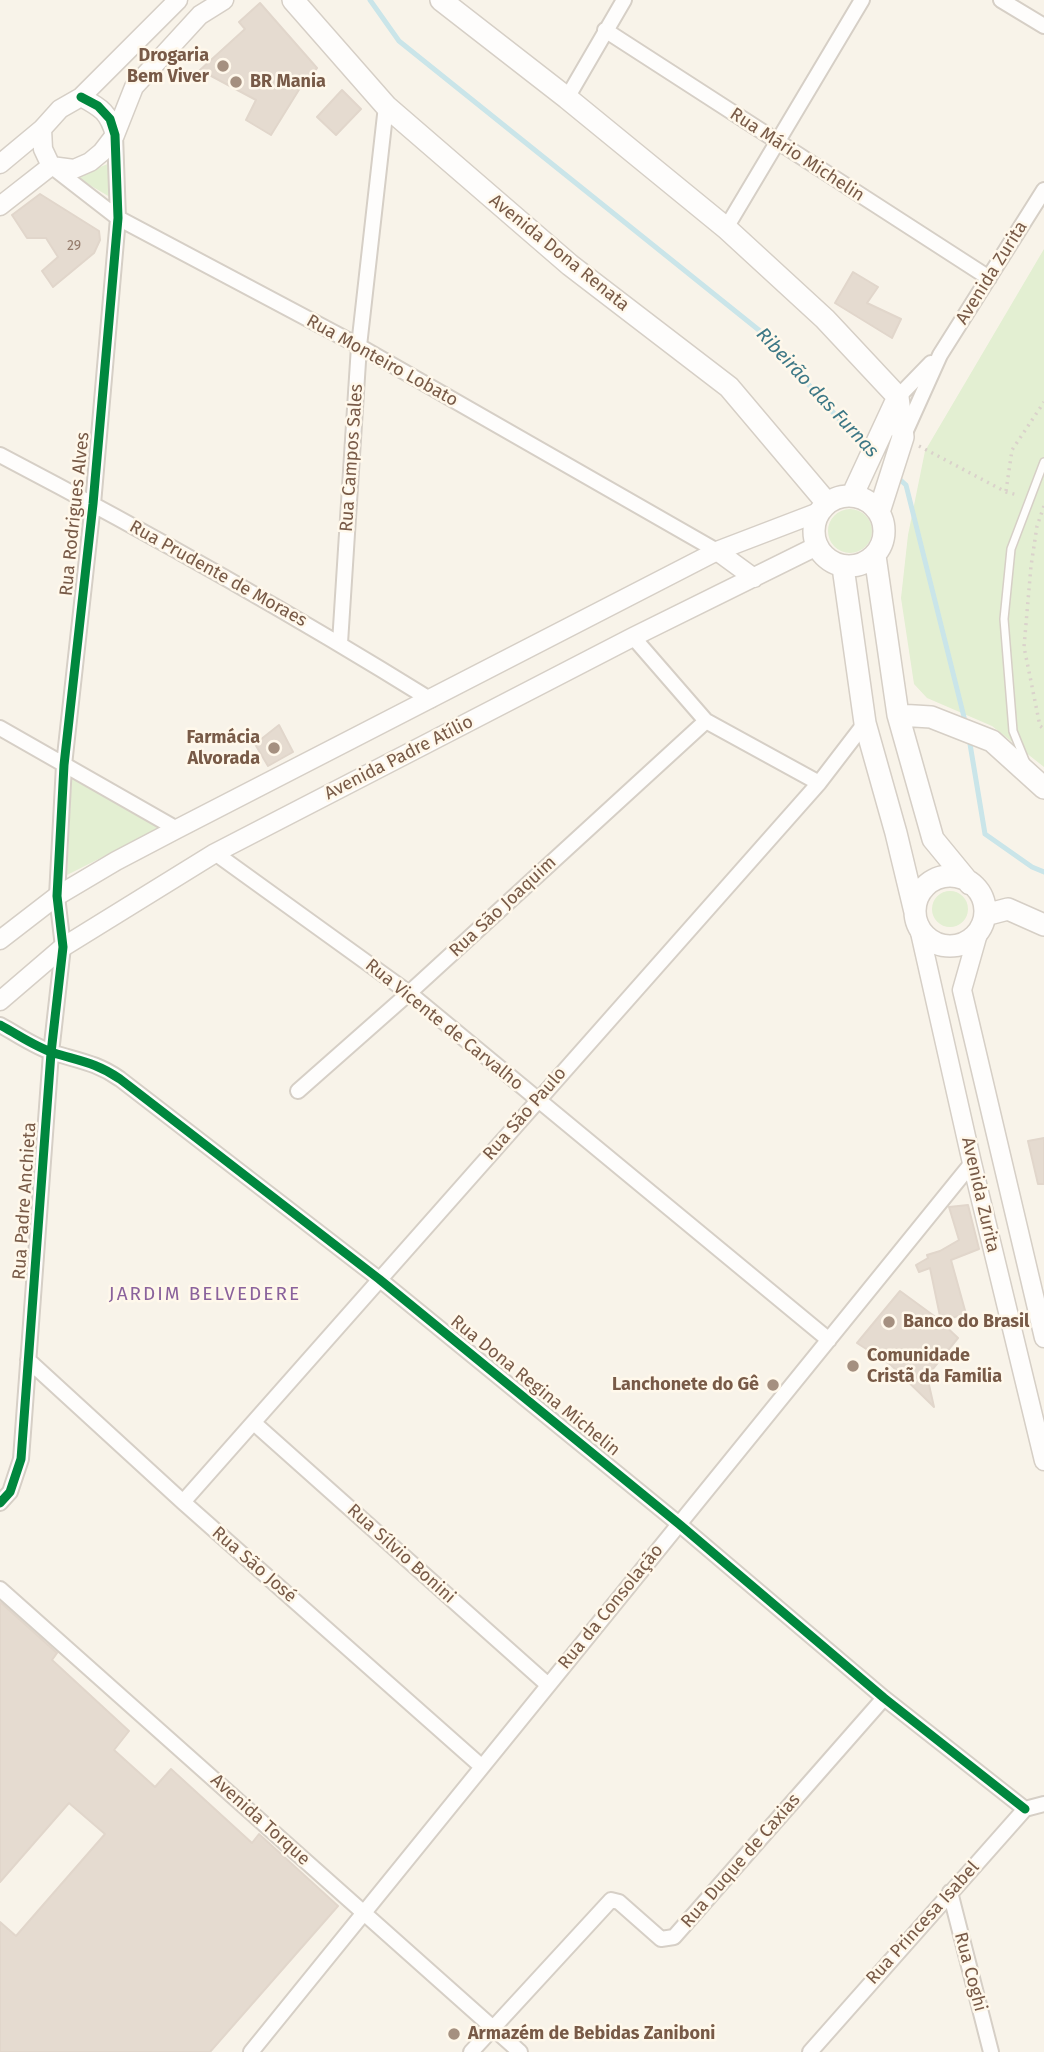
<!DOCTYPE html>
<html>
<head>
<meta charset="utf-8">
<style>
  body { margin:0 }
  canvas { display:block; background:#f8f3e9 }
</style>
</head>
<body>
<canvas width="1044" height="2052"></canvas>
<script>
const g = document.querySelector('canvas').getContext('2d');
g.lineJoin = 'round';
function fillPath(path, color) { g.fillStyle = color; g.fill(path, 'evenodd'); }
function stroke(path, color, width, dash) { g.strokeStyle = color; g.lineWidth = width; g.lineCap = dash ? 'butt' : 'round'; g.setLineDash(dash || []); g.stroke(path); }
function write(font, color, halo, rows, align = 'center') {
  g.font = font + ' "Fira Sans",sans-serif'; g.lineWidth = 5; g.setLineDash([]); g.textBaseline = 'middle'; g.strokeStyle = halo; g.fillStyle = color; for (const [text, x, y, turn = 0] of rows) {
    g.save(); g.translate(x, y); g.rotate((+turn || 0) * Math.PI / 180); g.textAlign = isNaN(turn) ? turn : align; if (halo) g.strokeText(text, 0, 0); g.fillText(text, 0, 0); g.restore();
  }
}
const green = new Path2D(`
  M110,163V197L76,177Z
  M1044,249V767L992,726L927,698L914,684L901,598L908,535L925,451Z
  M828 531a22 22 0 1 1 44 0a22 22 0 1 1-44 0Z
  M72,776L160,828L67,875Z
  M932 909a18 18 0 1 1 36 0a18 18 0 1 1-36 0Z`);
const stream = new Path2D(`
  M370,0L399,41L765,335L852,434L867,448
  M897,477L906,485L966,725
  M969,738L985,834L1032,867L1044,872`);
const building = new Path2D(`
  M260,3L317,68L300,88L271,135L246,120L256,100L200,70L245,29L239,22Z
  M342,90L361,109L336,135L317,117Z
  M40,194L99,231L100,240L94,253L53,287L42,271L58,257L46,238H27L12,215Z
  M853,272L878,287L867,303L901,319L892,338L835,303Z
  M279,725L293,752L268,766L255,744Z
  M1044,1138V1184H1038L1028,1141Z
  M968,1205L979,1249L951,1260L966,1314L940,1321L958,1338L927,1376L934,1407L891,1365L857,1343L900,1291L941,1321L930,1268L919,1272L916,1265L928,1258L927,1255L940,1251L959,1240L949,1207Z
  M0,1602L57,1653L52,1660L129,1731L114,1750L155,1787L171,1769L252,1843L259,1834L338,1906L210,2052H0V1922L16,1936L105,1834L69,1803L0,1882Z`);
const path = new Path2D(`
  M919,446L1006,492L1018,495
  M1006,491L1012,450L1044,402
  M1044,506L1037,526L1031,566L1024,647L1040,726L1044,729`);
const service = new Path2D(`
  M1026,763L1013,731L1004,619L1011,549L1044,462`);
const minor = new Path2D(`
  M1001,0L1044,26
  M605,30L989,278
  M567,98L624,0
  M51,166L118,218L359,346L717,551
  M726,228L862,0
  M898,397L931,363
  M904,435L940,355L1044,190
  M0,455C147,532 291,613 431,700
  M633,637L706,721L819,783
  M340,643L359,346L386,106
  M0,728L177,829
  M215,853L409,993L829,1340
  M0,1025C17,1034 35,1047 54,1053C80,1061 97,1063 120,1079L379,1279L679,1524L884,1698L1025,1809
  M298,1091L409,993L706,721
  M28,1360L183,1502L481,1766
  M254,1423L548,1685
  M183,1502L819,783L865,723
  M0,1503L10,1492L21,1459L51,1053L63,947L57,896L64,765L93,504L118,218L115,135
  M0,1589L520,2052
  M950,1892L991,2052
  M251,2052L972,1163
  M471,2052L611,1900L619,1902L661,1939L674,1937L884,1698
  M810,2052L1025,1809L1044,1804`);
const tertiary = new Path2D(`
  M81,97C102,108 109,113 115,135
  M42,129L43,149L51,166
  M0,164L42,129L60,109L81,97L178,0
  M0,206L51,166L74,169L90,162L102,152L115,135L134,87L200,15L224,0
  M717,551L754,578
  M919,928L972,1163L1044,1461
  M979,930L962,990L1044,1338
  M0,940L57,896L116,861L177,829L717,551L819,512
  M0,1001L63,947L215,853L633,637L817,546`);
const secondary = new Path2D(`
  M293,0L386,106L570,265L729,387L827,503
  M441,0L567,98L726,228L825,319L898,397L903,437L879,512
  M814 531a35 35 0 1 1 70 0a35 35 0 1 1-70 0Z
  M852,496L898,397
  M875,556L898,715L933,839L970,884
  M843,567L865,723L896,833L915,912
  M898,715L931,717L992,741L1044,788
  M915 911a35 35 0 1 1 70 0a35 35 0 1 1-70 0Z
  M985,915L1008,909L1044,925`);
const cycleway = new Path2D(`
  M0,1025C17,1034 35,1047 54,1053C80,1061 97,1063 120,1079L379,1279L679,1524L884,1698L1025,1809
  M0,1503L10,1492L21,1459L51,1053L63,947L57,896L64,765L93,504L118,218L115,135L110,119L98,106L81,97`);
const markers = [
  [223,66,7,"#a59080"],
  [236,82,7,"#a59080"],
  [274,748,7,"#a59080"],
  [889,1322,7,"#a59080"],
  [853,1366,7,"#a59080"],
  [773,1385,7,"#a59080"],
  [454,2034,7,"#a59080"]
];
const numberNames = [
  ["29",74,246]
];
const poiNames = [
  ["Drogaria",209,56,"right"],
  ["Bem Viver",209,77,"right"],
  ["BR Mania",250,82],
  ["Farmácia",260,738,"right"],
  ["Alvorada",260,759,"right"],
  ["Banco do Brasil",903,1322],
  ["Comunidade",867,1356],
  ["Cristã da Familia",867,1377],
  ["Lanchonete do Gê",759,1385,"right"],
  ["Armazém de Bebidas Zaniboni",468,2034]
];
const streetNames = [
  ["Rua Mário Michelin",797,155,33],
  ["Avenida Dona Renata",559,253,39],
  ["Avenida Zurita",992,273,-58],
  ["Rua Monteiro Lobato",382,361,29],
  ["Rua Campos Sales",352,458,-86],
  ["Rua Rodrigues Alves",75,514,-84],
  ["Rua Prudente de Moraes",218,574,29],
  ["Avenida Padre Atílio",399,758,-27],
  ["Rua São Joaquim",503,907,-43],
  ["Rua Vicente de Carvalho",444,1025,39],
  ["Rua São Paulo",525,1114,-49],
  ["Avenida Zurita",980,1195,77],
  ["Rua Padre Anchieta",25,1201,-86],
  ["Rua Dona Regina Michelin",535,1386,39],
  ["Rua Sílvio Bonini",401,1554,42],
  ["Rua São José",254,1565,41],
  ["Rua da Consolação",611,1607,-51],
  ["Avenida Torque",260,1820,42],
  ["Rua Duque de Caxias",741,1861,-49],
  ["Rua Princesa Isabel",923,1923,-48],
  ["Rua Coghi",970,1972,75]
];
const waterNames = [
  ["Ribeirão das Furnas",817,393,47]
];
const neighbourhoodNames = [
  ["JARDIM BELVEDERE",205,1295]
];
fillPath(green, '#e3efd2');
stroke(stream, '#cae5e9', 5);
fillPath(building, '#e5dbd0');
stroke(building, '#e1d6cb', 2);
stroke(service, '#d6cfc6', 10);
stroke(minor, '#d6cfc6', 18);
stroke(tertiary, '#d6cfc6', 21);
stroke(secondary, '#d6cfc6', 24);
stroke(path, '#dad2cb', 3.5, [2, 5]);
stroke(service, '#fefdfc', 7);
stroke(minor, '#fefdfc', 14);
stroke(tertiary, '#fefdfc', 18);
stroke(secondary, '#fefdfc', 21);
stroke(cycleway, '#00873e', 9);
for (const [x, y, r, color] of markers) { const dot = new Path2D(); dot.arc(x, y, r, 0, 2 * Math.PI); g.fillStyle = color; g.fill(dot); stroke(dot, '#fff8eb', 2.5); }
write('14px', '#957c6c', null, numberNames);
write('bold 18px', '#785a47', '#fff8eb', poiNames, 'left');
write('18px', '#785a47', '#fff8eb', streetNames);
write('italic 19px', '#3c7785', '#fff8eb', waterNames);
g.letterSpacing = '2px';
write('19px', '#8a629c', '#fff8eb', neighbourhoodNames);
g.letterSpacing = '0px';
</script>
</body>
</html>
